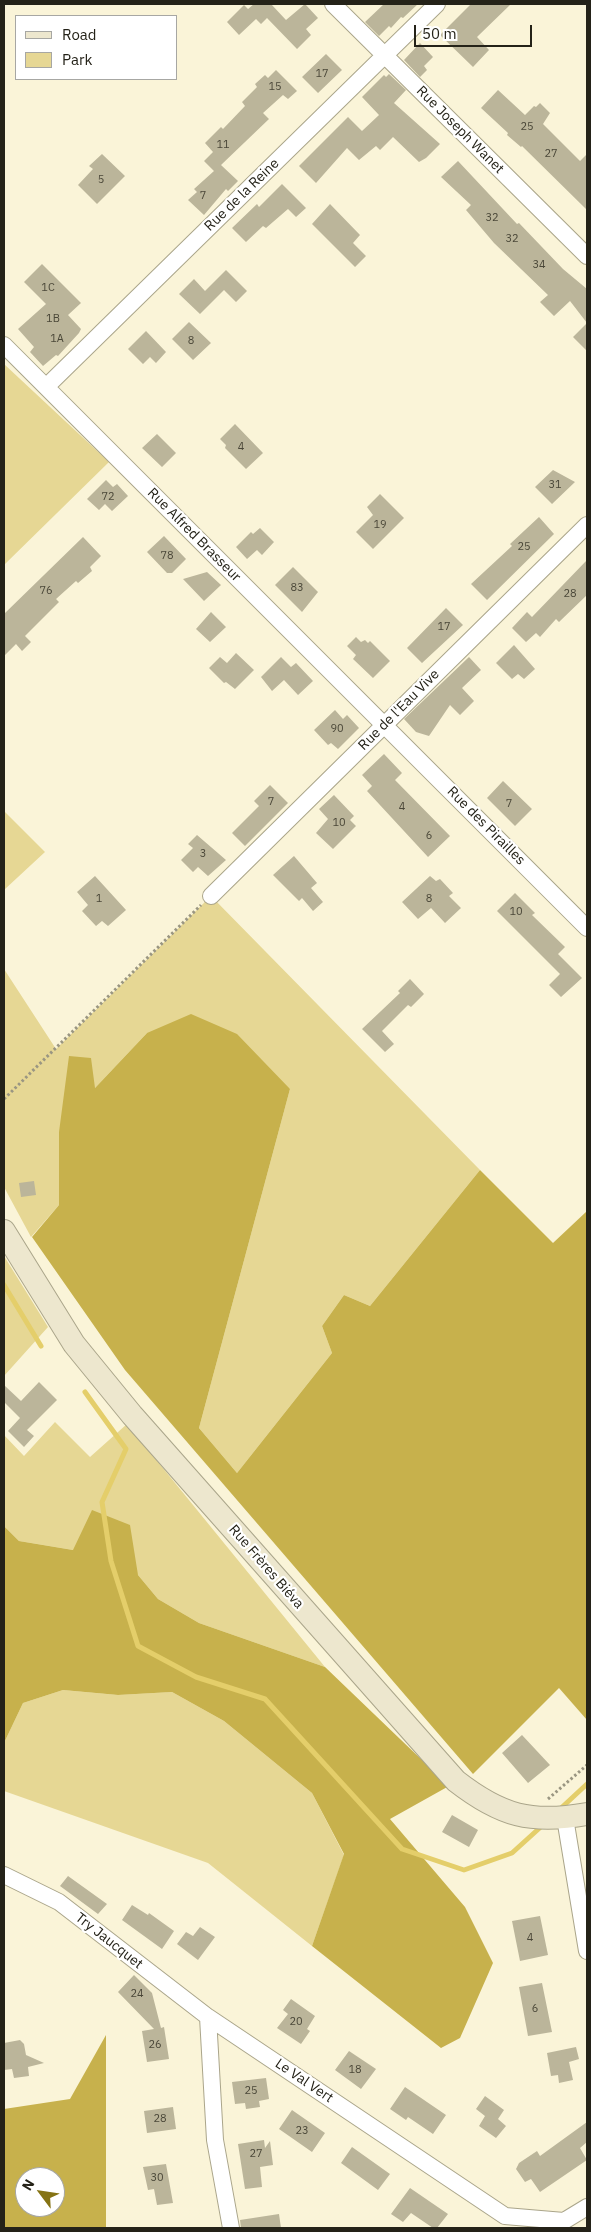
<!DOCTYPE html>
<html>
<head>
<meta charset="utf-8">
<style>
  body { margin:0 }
  #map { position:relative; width:591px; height:2232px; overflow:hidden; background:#faf4d8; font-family:"IBM Plex Sans",sans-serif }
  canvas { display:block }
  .frame { position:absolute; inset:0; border:5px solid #242218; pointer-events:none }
  .legend { position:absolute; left:15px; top:15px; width:162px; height:65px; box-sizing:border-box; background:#fff; border:1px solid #a7a7a3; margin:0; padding:6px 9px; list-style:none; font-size:15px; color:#242218 }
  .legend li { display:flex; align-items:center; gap:10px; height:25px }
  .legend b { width:25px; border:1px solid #a7a7a3 }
  .north { position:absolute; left:15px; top:2167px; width:50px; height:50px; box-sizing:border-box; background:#fff; border:1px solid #a7a7a3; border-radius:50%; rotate:301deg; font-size:14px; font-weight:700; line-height:20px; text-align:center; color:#242218 }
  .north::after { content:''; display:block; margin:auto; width:18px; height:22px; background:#857314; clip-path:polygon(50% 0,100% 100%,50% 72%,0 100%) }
  .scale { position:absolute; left:414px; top:25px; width:118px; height:22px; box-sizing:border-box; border:2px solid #242218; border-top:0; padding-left:6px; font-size:15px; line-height:18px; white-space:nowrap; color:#242218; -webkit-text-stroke:4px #fff; paint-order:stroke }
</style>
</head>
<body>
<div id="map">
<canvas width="591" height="2232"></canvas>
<div class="frame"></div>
<ul class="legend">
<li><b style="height:6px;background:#ede7ce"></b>Road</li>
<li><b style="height:14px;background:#e6d794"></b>Park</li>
</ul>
<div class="north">N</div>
<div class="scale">50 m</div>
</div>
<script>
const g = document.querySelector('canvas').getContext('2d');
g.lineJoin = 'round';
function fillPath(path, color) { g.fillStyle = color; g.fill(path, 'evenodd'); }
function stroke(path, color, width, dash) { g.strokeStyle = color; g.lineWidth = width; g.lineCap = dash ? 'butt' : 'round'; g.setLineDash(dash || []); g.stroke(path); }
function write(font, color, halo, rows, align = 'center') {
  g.font = font + ' "IBM Plex Sans",sans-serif'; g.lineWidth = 4.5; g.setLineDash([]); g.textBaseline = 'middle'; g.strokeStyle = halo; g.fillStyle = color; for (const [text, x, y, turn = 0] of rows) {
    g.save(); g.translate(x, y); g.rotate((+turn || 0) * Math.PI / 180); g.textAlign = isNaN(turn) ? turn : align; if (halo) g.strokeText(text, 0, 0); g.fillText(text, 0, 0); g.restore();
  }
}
const green = new Path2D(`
  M4,364L109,462L4,565Z
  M4,811L45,852L4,890Z
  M211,896L480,1170L370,1306L344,1295L322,1326L332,1353L237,1473L199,1428L290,1089L147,1033L95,1088L59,1132V1205L31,1237L4,1187V969L56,1049Z
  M4,1256L48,1327L4,1376Z
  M55,1422L90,1457L127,1424L325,1667L199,1623L158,1599L138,1575L73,1550L19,1541L4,1526V1435L24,1456Z
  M63,1690L118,1695L172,1692L224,1721L312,1793L344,1855L312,1946L208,1863L4,1791V1743L23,1703Z`);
const forest = new Path2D(`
  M191,1014L237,1034L290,1089L199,1428L237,1473L332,1353L322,1326L344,1295L370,1306L480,1170L553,1243L587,1211V1720L559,1688L473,1774L125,1370L32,1237L59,1205V1132L69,1056L91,1058L95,1088L147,1033Z
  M92,1510L130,1525L138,1575L158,1599L199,1623L325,1667L449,1786L390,1819L465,1907L493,1963L460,2038L441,2048L312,1946L344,1854L312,1793L224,1721L172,1692L118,1695L63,1690L23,1703L4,1743V1526L19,1541L73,1550Z
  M106,2035V2228H4V2109L70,2099ZM25,2177H55V2207H25Z`);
const stream = new Path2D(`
  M4,1285L41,1346
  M85,1392L126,1449L102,1502L111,1561L138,1646L196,1677L265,1699L402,1849L464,1870L512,1853L544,1824
  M559,1810L587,1784`);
const building = new Path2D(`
  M254,4H271L286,20L305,4L318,18L306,29L311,35L297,49L267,18L261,24L256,19L239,35L227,22L244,5L248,9Z
  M384,4H418L403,18L401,17L391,28L389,26L379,36L365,22Z
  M471,4H511L477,37L489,50L473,67L440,35Z
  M420,43L433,57L424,66L427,70L420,77L404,60Z
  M326,54L342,70L318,93L302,77Z
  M276,70L297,91L288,99L283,95L263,113L269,119L221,165L238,181L228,191L226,189L204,215L188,200L197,192L194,189L214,171L204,161L213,152L205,143L221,127L223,129L245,106L242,102L257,87L255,84L265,75L268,78Z
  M389,74L406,90L394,103L440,144L426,158L419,162L393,137L380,150L376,146L359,160L347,148L316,183L299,166L348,117L362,131L379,115L362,97L384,75L386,77Z
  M498,90L525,115L534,106L536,107L540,103L550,113L543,124L580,161L587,154V210L522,146L521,147L507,135L508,133L481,108Z
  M102,154L125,176L97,204L78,185L93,169L89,166Z
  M458,161L517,224L519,223L563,269L587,289V351L573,337L587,323L570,301L554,316L540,302L548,295L494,243L466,210L471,205L441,177Z
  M282,184L306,208L296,217L288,209L266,228L263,226L246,242L232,228L257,204L259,207Z
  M330,204L360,235L353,243L366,256L355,267L312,224Z
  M42,264L81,303L68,315L81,329L79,333L58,356L56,355L43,366L30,352L34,347L18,329L46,304L24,282Z
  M226,270L247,291L236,302L224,290L200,314L179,294L194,279L205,291Z
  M189,322L211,343L193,360L172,339Z
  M146,331L166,352L156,363L150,357L143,364L128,349Z
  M235,424L263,453L246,469L225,448L226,445L220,439Z
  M157,434L176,453L162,467L142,448Z
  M553,470L575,482L552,504L535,487Z
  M106,480L113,487L117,484L128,496L112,511L105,504L99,510L87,499Z
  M380,494L404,518L373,549L356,532L373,515L367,507Z
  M539,517L554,534L487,600L471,584L512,546L510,544Z
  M260,528L274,542L262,555L257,550L247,559L236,547L251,532L253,534Z
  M164,536L186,559L172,573H167L147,552Z
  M83,537L101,556L90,567L92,571L78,583L76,581L56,599L59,602L25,636L31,642L22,651L16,644L4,656V614Z
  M587,560V595L559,622L556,619L540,637L536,633L526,642L512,628L527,612L532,617Z
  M293,567L318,592L302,612L275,585Z
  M207,572L221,585L204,601L183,579Z
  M446,608L463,625L422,663L407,648Z
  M211,612L226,627L210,642L196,629Z
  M356,637L361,642L365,640L368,643L370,641L390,661L373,678L353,659L356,655L347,646Z
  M514,645L535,669L524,679L518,674L512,679L496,663Z
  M236,653L254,670L235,689L226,682L224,683L209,668L220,657L227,663Z
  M281,657L291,667L296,663L313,681L298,695L284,680L272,691L261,677Z
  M469,657L481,670L462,688L474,701L460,715L450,705L429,736L416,732L404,719Z
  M335,710L343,719L347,715L359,728L338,749L331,743L328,745L314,730Z
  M384,754L402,773L395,780L450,836L428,857L367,791L372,786L362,775Z
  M503,781L532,809L515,826L487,798Z
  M270,785L288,803L245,846L232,833L259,806L254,801Z
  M334,795L354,816L350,820L356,826L333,849L316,833L328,819L319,809Z
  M197,835L226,860L208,876L198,867L193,872L181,860L193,848L188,844Z
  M294,856L317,883L311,888L323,902L313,911L302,898L299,901L273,875Z
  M95,876L126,910L108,926L102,921L96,926L82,911L88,905L77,892Z
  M430,876L436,881L440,879L453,893L449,896L461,908L445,923L431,908L418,919L402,902Z
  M515,893L535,913L532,915L565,947L558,954L582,978L561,997L549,985L560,974L497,911Z
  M410,979L424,994L411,1007L408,1005L382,1031L394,1044L385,1052L362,1029L400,993L398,991Z
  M34,1181L36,1195L21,1197L19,1183Z
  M39,1382L57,1400L27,1430L34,1436L24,1447L8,1431L20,1418L4,1402V1385L21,1401Z
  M522,1735L550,1765L528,1783L502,1753Z
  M452,1815L478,1830L469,1847L442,1832Z
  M68,1876L107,1904L98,1914L60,1886Z
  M132,1905L148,1915L149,1913L174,1931L162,1949L122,1920Z
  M540,1916L548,1955L520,1961L512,1921Z
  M200,1927L215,1937L198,1960L177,1944L186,1932L193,1936Z
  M134,1975L152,1993L161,2028L164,2027L169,2059L147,2062L142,2031L154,2029L118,1992Z
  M542,1983L552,2032L528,2036L519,1987Z
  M291,1999L315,2016L307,2029L310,2031L301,2044L277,2028L288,2014L283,2010Z
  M20,2040L24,2044L26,2055L44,2063L28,2067L29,2076L14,2078L12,2069L4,2070V2043Z
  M576,2047L579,2059L569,2062L573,2080L559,2083L558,2075L551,2076L547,2053Z
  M349,2051L376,2069L361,2089L335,2070Z
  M266,2078L269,2099L259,2101L260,2107L246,2109L245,2103L235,2104L232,2082Z
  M405,2087L446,2115L433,2134L408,2117L406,2120L390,2109Z
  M485,2096L504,2110L498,2119L506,2126L496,2138L479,2126L485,2116L476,2109Z
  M173,2107L176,2129L147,2133L144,2111Z
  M292,2110L325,2133L312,2152L279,2129Z
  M587,2122V2142L580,2148L587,2160L540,2192L531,2179L525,2182L516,2169L519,2163L537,2151L540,2156Z
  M264,2140L265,2148L270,2141L273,2165L260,2167L262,2187L245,2189L238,2144Z
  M352,2147L390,2174L378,2190L341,2163Z
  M166,2164L173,2203L157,2205L154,2189L148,2190L143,2167Z
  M410,2188L448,2214L437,2228H433L411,2213L403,2222L391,2214Z
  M279,2214L281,2228H241L240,2220Z`);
const path = new Path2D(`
  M4,1099L201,905
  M548,1799L587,1765`);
const street = new Path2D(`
  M333,4L587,256
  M4,345L587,928
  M46,387L437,4
  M211,896L587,525
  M565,1818L587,1951
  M4,1875L59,1902L208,2017
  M231,2228L215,2140L208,2017L505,2216L564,2221L587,2207`);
const secondary = new Path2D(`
  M4,1231L74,1344L132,1415L456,1781C501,1816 531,1824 587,1814`);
const numberNames = [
  ["17",322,74],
  ["15",275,87],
  ["25",527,127],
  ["11",223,145],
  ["27",551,154],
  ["5",101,180],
  ["7",203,196],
  ["32",492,218],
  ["32",512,239],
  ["34",539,265],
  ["1C",48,288],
  ["1B",53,319],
  ["1A",57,339],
  ["8",191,341],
  ["4",241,447],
  ["31",555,485],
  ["72",108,497],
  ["19",380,525],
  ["25",524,547],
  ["78",167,556],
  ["83",297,588],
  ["76",46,591],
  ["28",570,594],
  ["17",444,627],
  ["90",337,729],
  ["7",271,802],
  ["7",509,804],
  ["4",402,807],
  ["10",339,823],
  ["6",429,836],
  ["3",203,854],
  ["1",99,899],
  ["8",429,899],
  ["10",516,912],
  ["4",530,1938],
  ["24",137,1994],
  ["6",535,2009],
  ["20",296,2022],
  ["26",155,2045],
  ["18",355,2070],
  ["25",251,2091],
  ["28",160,2119],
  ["23",302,2131],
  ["27",256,2154],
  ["30",157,2178]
];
const streetNames = [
  ["Rue Joseph Wanet",460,130,45],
  ["Rue de la Reine",242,195,-44],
  ["Rue Alfred Brasseur",194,535,45],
  ["Rue de l'Eau Vive",399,710,-45],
  ["Rue des Pirailles",486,826,45],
  ["Rue Frères Biéva",266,1567,49],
  ["Try Jaucquet",109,1941,38],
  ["Le Val Vert",304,2081,34]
];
fillPath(green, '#e6d794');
fillPath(forest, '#c7b14c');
stroke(stream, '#e4ce6a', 5);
fillPath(building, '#bbb59a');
stroke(street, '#aaa58a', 18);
stroke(secondary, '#aaa58a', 24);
stroke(path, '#9a9682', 3, [2.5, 2.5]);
stroke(street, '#fff', 16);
stroke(secondary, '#ede7ce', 22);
write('11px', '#4a4738', null, numberNames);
write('14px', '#242218', '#fff', streetNames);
</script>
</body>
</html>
